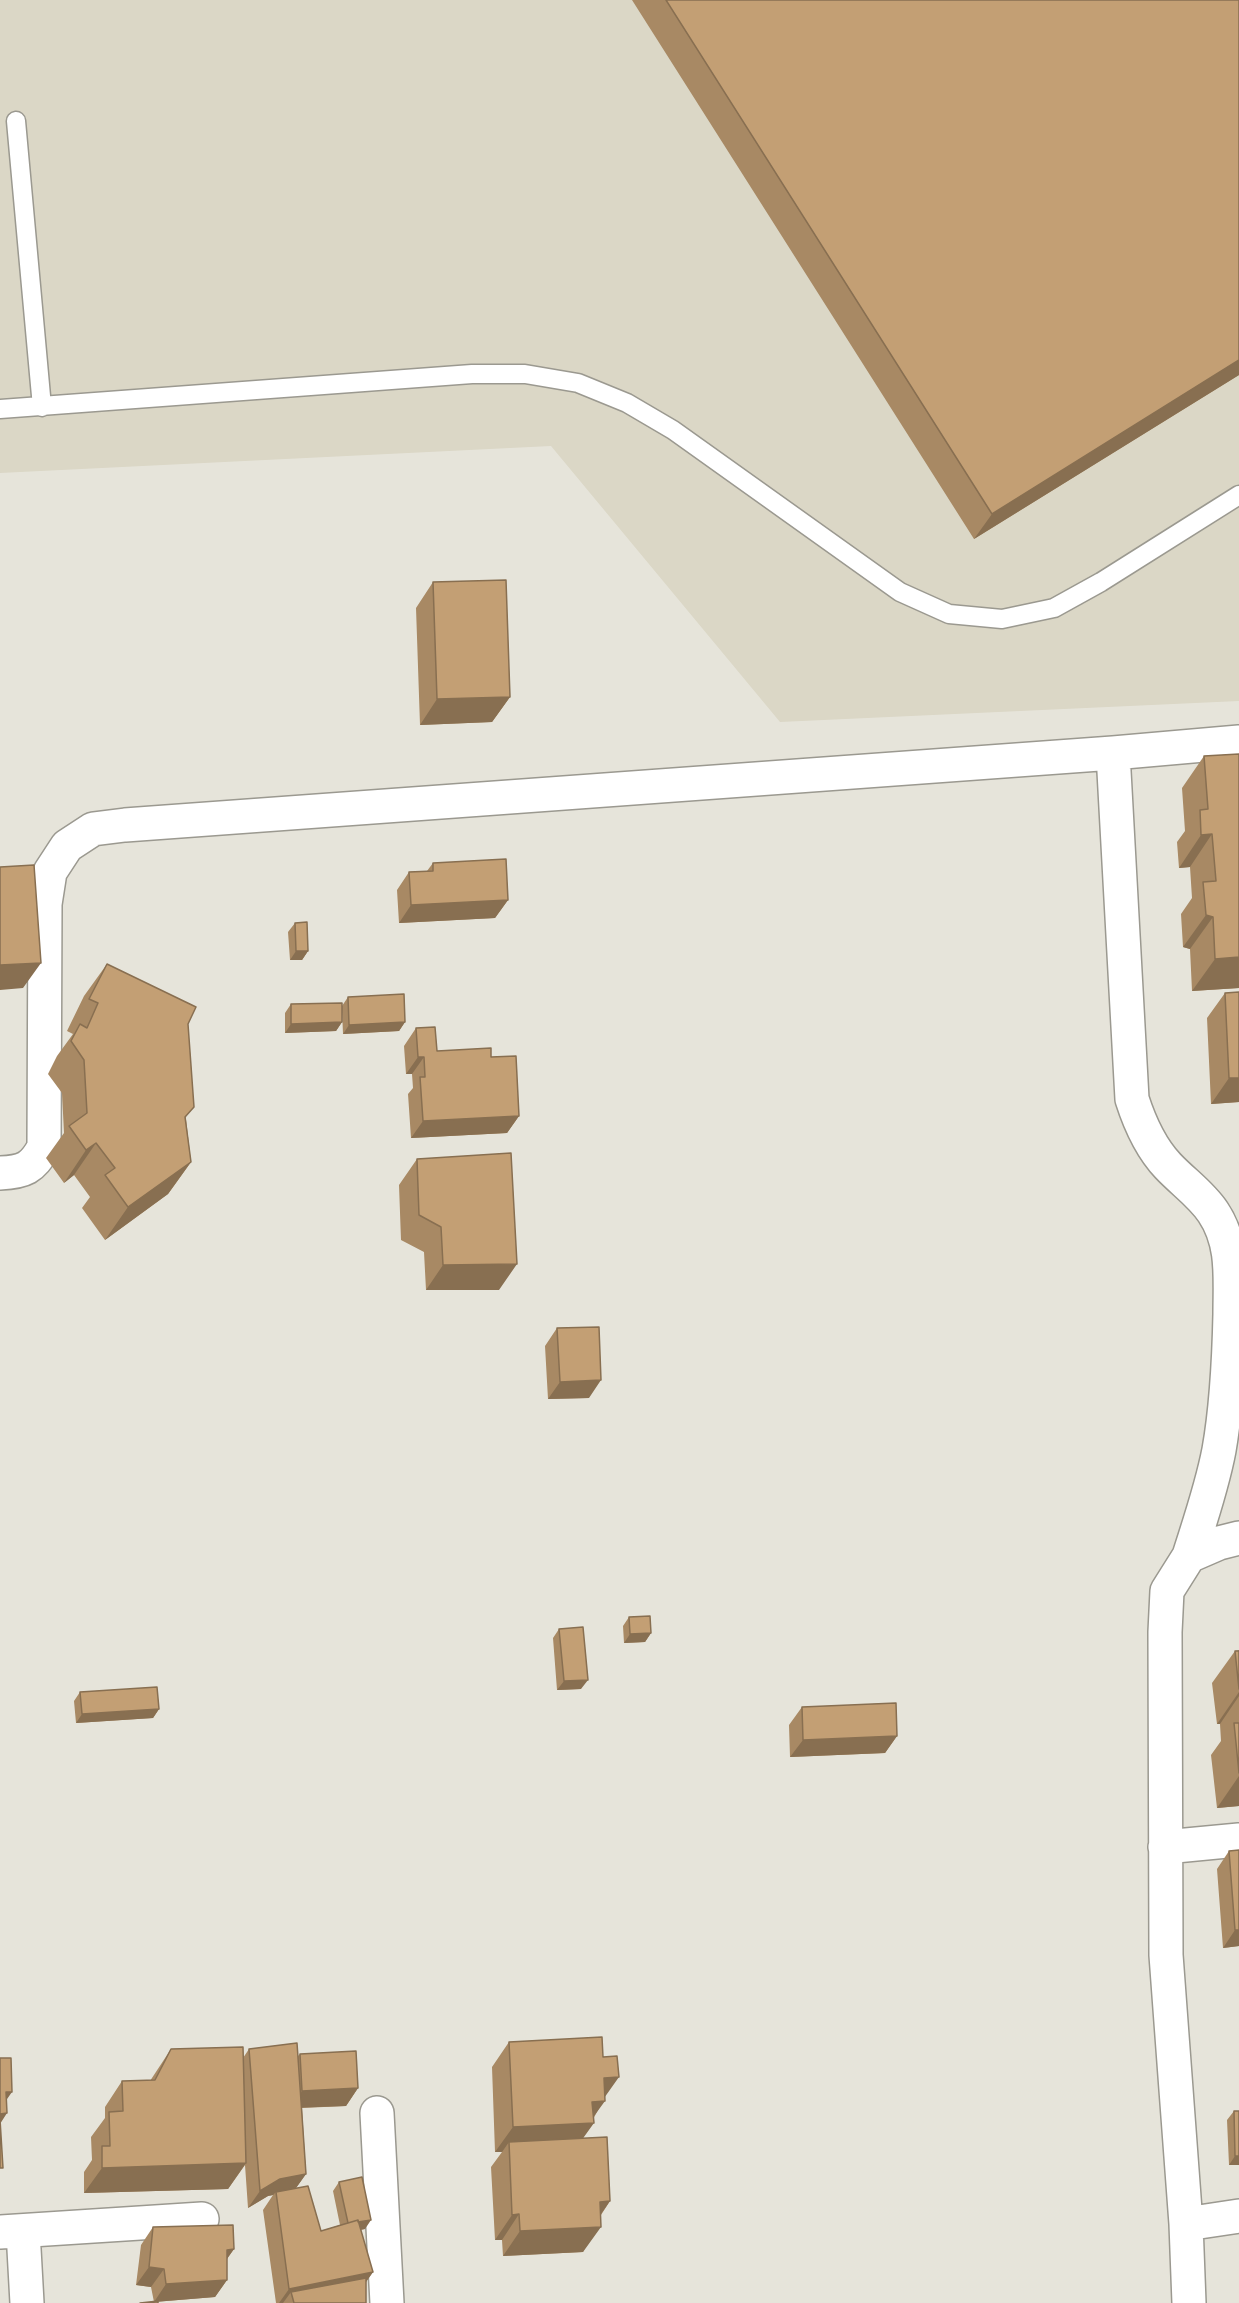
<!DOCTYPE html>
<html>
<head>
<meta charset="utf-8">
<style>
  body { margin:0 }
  canvas { display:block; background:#e6e4da }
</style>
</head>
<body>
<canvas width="1239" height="2303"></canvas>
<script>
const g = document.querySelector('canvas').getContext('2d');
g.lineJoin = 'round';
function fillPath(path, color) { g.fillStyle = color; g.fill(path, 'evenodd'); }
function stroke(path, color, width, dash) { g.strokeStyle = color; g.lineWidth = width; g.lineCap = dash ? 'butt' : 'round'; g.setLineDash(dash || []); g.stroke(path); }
const built = new Path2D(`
  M0,0H1239V701L780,722L551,446L0,473Z`);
const lane = new Path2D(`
  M16,121L42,407
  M0,409L472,374H525L578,383L627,403L673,430L900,592L949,614L1002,619L1054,608L1101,582L1239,495`);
const street = new Path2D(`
  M1113,753L1132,1099C1140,1124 1150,1147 1168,1166C1183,1182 1201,1194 1213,1212C1234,1243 1230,1278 1230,1314C1229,1359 1227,1405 1219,1450C1212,1487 1200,1521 1189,1556
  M0,1173C24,1172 33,1168 44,1147L45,904L50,872L67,846L93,829L125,825L1113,753L1239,742
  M1165,1847L1239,1840
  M377,2113L387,2303
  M1186,2224L1239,2216
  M23,2231L27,2303
  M0,2232L202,2219
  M1189,2303L1186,2224L1166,1955L1165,1632L1167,1591L1189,1556L1219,1543L1239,1538`);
const wall = new Path2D(`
  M632,0H1239V375L974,539Z
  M433,582L510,697L492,722L420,725L416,608Z
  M1239,754V988L1192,991L1190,949L1183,947L1181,914L1192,898L1190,867L1179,868L1177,842L1185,831L1182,788L1204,756Z
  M433,863L508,900L495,918L399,923L397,890L409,872L427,871Z
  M295,923L308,951L302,960H290L288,932Z
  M107,964L188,1024L186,1119L191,1162L168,1194L105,1240L82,1208L90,1197L74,1175L64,1183L46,1158L64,1133L62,1093L48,1074L57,1056L73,1034L67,1031L84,996Z
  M1225,993L1239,1102L1211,1104L1207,1018Z
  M348,997L405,1022L399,1031L343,1034L342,1010V1022L336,1031L285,1033V1013L291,1004L342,1006Z
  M416,1028L437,1051L491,1057L519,1116L507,1133L411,1138L408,1094L413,1088L412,1074H406L404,1046Z
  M417,1159L499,1290H426L424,1252L401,1240L399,1185Z
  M557,1328L589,1398L548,1399L545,1346Z
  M629,1617L651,1633L645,1642L624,1643L623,1626Z
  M559,1629L581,1689L557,1690L553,1638Z
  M1239,1650V1806L1217,1808L1211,1755L1221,1741L1220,1724H1217L1212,1683L1235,1651Z
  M80,1692L159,1709L153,1718L76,1723L74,1701Z
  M802,1707L897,1736L885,1753L790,1757L789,1725Z
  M1239,1850V1946L1223,1948L1217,1869L1229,1851Z
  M509,2042L605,2097L583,2138L610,2201L601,2215L583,2252L503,2256L502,2240H495L491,2167L502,2152H495L492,2067Z
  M171,2049L243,2058L249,2049L298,2056L300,2054L358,2088L346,2106L302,2108L306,2174L295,2189L321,2231L340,2225L333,2191L339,2182L365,2229L360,2230L373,2272L366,2282V2303H276L263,2210L273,2195L268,2196L248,2208L245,2165L228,2189L84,2193V2172L92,2160L91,2137L105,2118V2107L122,2081H150Z
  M1234,2111H1239V2165H1229L1227,2120Z
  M153,2227L234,2249L227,2259V2280L215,2297L154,2302L151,2287L136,2285L141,2245Z`);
const shadedWall = new Path2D(`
  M1239,360V375L974,539L992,514Z
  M510,697L492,722L420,725L437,699Z
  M1212,834L1190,867L1179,868L1201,835Z
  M508,900L495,918L399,923L411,905Z
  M1206,915L1213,917L1190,949L1183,947Z
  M296,951H308L302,960H290Z
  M1239,957V988L1192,991L1215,959Z
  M41,963L23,988L0,990V965Z
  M342,1022L336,1031L285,1033L291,1024Z
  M405,1022L399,1031L343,1034L349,1025Z
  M418,1057H424L412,1074H406Z
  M1229,1078H1239V1102L1211,1104Z
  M519,1116L507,1133L411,1138L423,1121Z
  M96,1143L74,1175L64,1183L86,1150Z
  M191,1162L168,1194L105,1240L128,1207Z
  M517,1264L499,1290H426L443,1265Z
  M601,1380L589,1398L548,1399L560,1382Z
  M651,1633L645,1642L624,1643L630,1634Z
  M588,1680L581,1689L557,1690L564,1681Z
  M1239,1692V1696L1220,1724H1217Z
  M159,1709L153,1718L76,1723L82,1714Z
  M897,1736L885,1753L790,1757L803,1740Z
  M1239,1776V1806L1217,1808Z
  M1235,1930H1239V1946L1223,1948Z
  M619,2077L602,2101H605L589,2123H594L576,2148L509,2142L502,2152H495L513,2127L604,2078Z
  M358,2088L346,2106L290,2108L302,2091Z
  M6,2092H12L0,2109Z
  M7,2113L0,2124V2114Z
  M1235,2156H1239V2165H1229Z
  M246,2163L228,2189L84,2193L102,2168Z
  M306,2174L294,2191L276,2192L273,2195L268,2196L248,2208L260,2191L280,2179Z
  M610,2201L592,2227L600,2202Z
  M519,2214L502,2240H495L512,2215Z
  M371,2220L365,2229L342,2233L348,2224Z
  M601,2227L583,2252L503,2256L520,2231Z
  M234,2249L221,2267L227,2250Z
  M149,2267L164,2269L151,2287L136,2285Z
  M373,2272L361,2289L291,2292L283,2303H279L289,2289Z
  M227,2280L215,2297L154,2302L166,2284Z`);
const building = new Path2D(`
  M666,0H1239V360L992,514Z
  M506,580L510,697L437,699L433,582Z
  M1239,754V957L1215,959L1213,917L1206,915L1203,882L1216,881L1212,834L1201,835L1200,810L1208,809L1204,756Z
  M506,859L508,900L411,905L409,872L433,871V863Z
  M34,865L41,963L0,965V867Z
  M307,922L308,951H296L295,923Z
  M107,964L196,1007L188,1024L194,1107L185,1117L191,1162L128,1207L105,1175L115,1168L96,1143L86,1150L69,1126L87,1113L84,1060L71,1041L80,1024L87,1028L98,1003L89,999Z
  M1239,992V1078H1229L1225,993Z
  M404,994L405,1022L349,1025L348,997Z
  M342,1003V1022L291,1024V1004Z
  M435,1027L437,1051L491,1048V1057L516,1056L519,1116L423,1121L420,1077H425L424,1057H418L416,1028Z
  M511,1153L517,1264L443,1265L441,1227L419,1215L417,1159Z
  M599,1327L601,1380L560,1382L557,1328Z
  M650,1616L651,1633L630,1634L629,1617Z
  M583,1627L588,1680L564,1681L559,1629Z
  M1235,1651H1239V1689Z
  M157,1687L159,1709L82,1714L80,1692Z
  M896,1703L897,1736L803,1740L802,1707Z
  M1234,1723H1239V1773Z
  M1239,1850V1930H1235L1229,1851Z
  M602,2037L603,2057L617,2056L619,2077L604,2078L605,2101L592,2102L594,2123L513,2127L509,2042Z
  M297,2043L306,2174L280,2179L260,2191L249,2049Z
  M243,2047L246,2163L102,2168V2146H110L109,2112L123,2111L122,2081L155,2080L171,2049Z
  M356,2051L358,2088L302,2091L300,2054Z
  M0,2058H11L12,2092H6L7,2113L0,2114Z
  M1234,2111H1239V2156H1235Z
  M0,2119L3,2168H0Z
  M607,2137L610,2201L600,2202L601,2227L520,2231L519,2214L512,2215L509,2142Z
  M362,2177L371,2220L358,2222V2220L348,2223L339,2182Z
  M308,2186L321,2231L358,2220L373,2272L289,2289L276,2192Z
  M233,2225L234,2249L227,2250V2280L166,2284L164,2269L149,2267L153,2227Z
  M366,2278V2303H294L291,2292Z
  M158,2301V2303H140Z`);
fillPath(built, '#dbd7c6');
stroke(lane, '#9b9990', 21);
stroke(street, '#9b9990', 36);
stroke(lane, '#fff', 18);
stroke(street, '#fff', 33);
fillPath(wall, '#a88964');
fillPath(shadedWall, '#886f51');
fillPath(building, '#c39f74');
stroke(building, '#886f51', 1.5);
</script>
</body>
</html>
